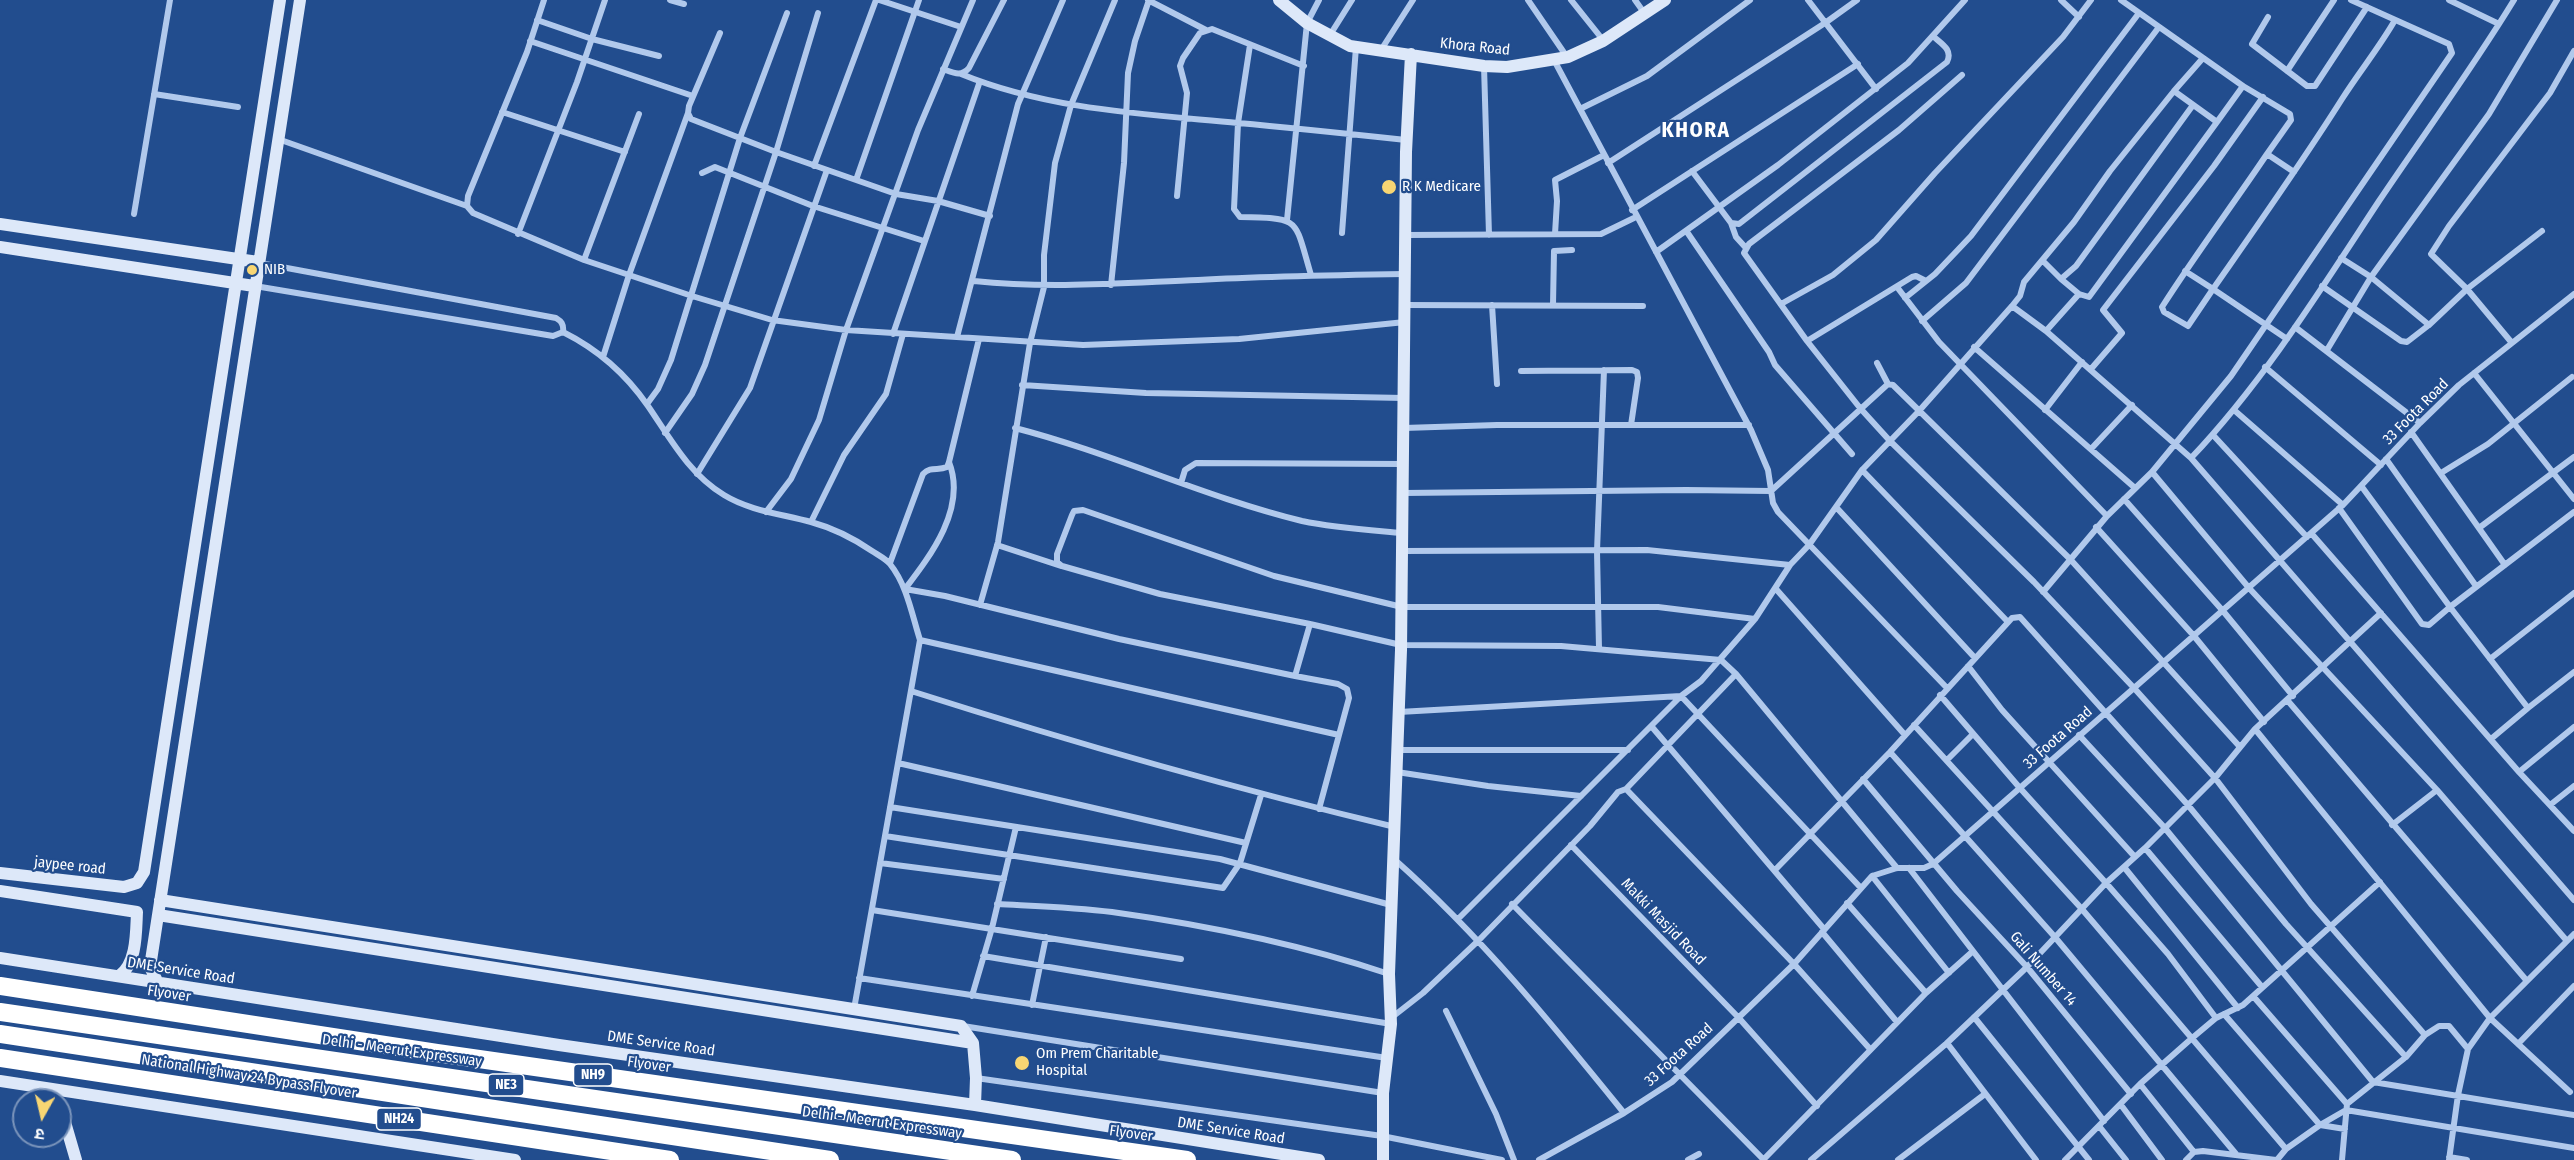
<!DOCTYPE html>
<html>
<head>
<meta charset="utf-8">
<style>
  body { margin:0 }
  #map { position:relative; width:2574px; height:1160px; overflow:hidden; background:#224d8e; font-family:"Fira Sans Condensed","Noto Sans Devanagari",sans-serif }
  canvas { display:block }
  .north { position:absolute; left:12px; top:1088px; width:60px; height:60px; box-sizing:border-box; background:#224d8e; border:2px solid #7a94bb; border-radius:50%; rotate:188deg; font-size:16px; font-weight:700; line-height:24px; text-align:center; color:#fff }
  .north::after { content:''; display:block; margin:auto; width:21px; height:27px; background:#f8d673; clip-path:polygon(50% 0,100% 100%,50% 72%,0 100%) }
</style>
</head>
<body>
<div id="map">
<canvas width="2574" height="1160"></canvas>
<div class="north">उ</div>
</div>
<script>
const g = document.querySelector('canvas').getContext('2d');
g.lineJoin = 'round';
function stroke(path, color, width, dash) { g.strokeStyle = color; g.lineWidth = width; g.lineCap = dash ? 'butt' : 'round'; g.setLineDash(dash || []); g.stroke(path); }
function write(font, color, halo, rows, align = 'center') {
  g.font = font + ' "Fira Sans Condensed",sans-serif'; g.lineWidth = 4.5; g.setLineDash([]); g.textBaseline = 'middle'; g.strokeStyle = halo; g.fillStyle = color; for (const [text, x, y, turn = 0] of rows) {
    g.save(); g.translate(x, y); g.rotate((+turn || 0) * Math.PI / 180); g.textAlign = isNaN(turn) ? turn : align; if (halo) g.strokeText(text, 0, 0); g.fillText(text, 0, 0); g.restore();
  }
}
const street = new Path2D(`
  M670,0L684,4
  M879,0L961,27
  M1148,0L1206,30
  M1528,0L1567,57
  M1571,0L1603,40
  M1635,0L1645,14
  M1808,0L1876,89
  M2061,0L2079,17
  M2121,0L2243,86L2290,114L2291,120L2267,154L2294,172
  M2449,0L2499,24
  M2268,17L2252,44L2307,86H2315L2367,7
  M537,20L592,39L659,56
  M720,33L689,106L688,113L691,119L776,152L896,194L938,201L990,216
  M1330,35L1352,0
  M530,41L693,96
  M1250,45L1238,123L1234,209L1240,217C1302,218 1294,218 1311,275
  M1381,50L1413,0
  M2203,58L2174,91L2217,122L2243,86
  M1554,60L1751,430L1768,470L1773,503L1778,512L1947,688
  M1484,66L1489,235
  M943,69C954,73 961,77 969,68L1004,0
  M2287,71L2334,0
  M961,74C1049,110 1145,114 1238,123C1294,128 1350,134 1406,140
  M1962,75L1899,130L1749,244L1744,253L1807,341L1860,408L1890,441L2034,582L2134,688L2215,778L2311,904L2425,1035L2406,1057L2347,1104
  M154,94L238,107
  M1580,109L1647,76L1750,0
  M502,112L625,152
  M278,139L467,206L473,213L584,260L692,296L772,320L846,330L1083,345L1239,339L1405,322
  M1608,163L1825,23L1857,0
  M814,166L876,0
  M1692,171L1731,223L1739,224L1947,62C1953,50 1942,44 1934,37
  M702,173L715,167L813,206L924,241
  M856,180L919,0
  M1177,196L1187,93L1180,66L1183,58L1200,33L1212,29L1304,66
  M467,206L468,196L527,52L544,0
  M1632,210L1858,64
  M134,214L170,0
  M1287,220L1307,23L1319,0
  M1731,223L1736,237L1746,248
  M1687,232L1769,352L1775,365L1852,454
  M1342,233L1356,47
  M518,234L577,82L605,0
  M1555,234L1557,201L1555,180L1604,155
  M1406,235L1601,234L1636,217
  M1656,252L1778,165L1908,63L1965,0
  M2341,258L2371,277L2429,325
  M584,260L639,114
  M2043,261L2061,279
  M2185,271L2213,289L2188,326L2164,312L2162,307C2195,255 2232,206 2267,154
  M974,281C1049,289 1122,283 1198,280C1267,276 1336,275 1405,274
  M1111,285L1124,163L1128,73L1135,41L1149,0
  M255,286L553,336L563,332C564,324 561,321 556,318L260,263
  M2322,286L2401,341L2407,342L2429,325L2467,289L2542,231
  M1897,287L1939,342L2107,516L2043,592
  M2079,294L2061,279L2076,266L2193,105
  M1905,298L1935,274L1971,236L2139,13
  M1781,304L1833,275L1876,240L1935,173L2063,37L2091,0
  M1405,305L1643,306
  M1492,305L1497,384
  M1553,305L1554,251L1572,250
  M2012,306L2046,331L2191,458L2574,900
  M1922,321L1966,283L2159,27
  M2295,327L2420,423
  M2046,331L2079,294L2089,297L2217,122
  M563,332C597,349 626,374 648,406C670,438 689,474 724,495C750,511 782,514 811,522C833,528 853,538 872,551C878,555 886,559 890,564C907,585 912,615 920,640L854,1009
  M893,334L980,81
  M957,337L1018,104L1063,0
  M2287,339L2213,289C2257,226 2301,164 2342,99C2359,72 2379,48 2395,20
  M1807,341L1912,277L1916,276L1926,281
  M2512,343L2467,289L2431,254L2449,226L2550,93L2574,51
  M1974,347L2135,488
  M2327,350L2371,277L2489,114L2557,0
  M603,357L629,275L688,113
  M1877,363L1888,384
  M2265,367L2381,465
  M2091,369L2122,333L2103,310L2214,166L2263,97
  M1521,371L1632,370L1637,372L1638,378L1631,425
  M2474,373L2574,499
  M1022,385L1146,393L1404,398
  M647,404L658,389L671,360L740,138L787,13
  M2045,410L2082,362
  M2234,410L2343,505
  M1015,428C1112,453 1204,497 1302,521C1335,528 1369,530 1402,533
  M1404,428L1497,425H1749
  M2411,432L2505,565
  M665,433L692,394L705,365L776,152L818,13
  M2213,435L2307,537
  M2091,449L2132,405
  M2191,458C2264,381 2321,289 2379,201C2424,134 2472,69 2514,0
  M2386,459L2476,586
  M949,462C967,508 931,555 905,589L945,596L1119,639L1295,676L1310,624
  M1862,470L1919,411L2012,306L2020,296L2024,282L2074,222L2110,171L2174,91
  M2152,472L2249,588L2437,790L2567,941
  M2441,473L2488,444L2572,377
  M697,474L750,388L827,170
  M1181,483L1185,470L1196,463L1403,464
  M2362,487L2450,607L2574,512
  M1403,493L1686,490L1771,491L1888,384L1893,385L2070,559L2240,747
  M2124,499L2223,611L2293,696
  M1836,507L1975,658
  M2339,508L2422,624L2429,625L2450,607L2528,708L2491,739
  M766,512L791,479L819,420L846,330L918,130L973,0
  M2107,516L2152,472L2231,376L2452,53L2449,44L2351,0
  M811,522L844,455L886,394L903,334
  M2096,527L2194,636L2264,722
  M2479,528L2574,457
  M2311,533L2519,772L2574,831
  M997,545L1061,566
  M1402,551L1647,550L1790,565
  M890,563L923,474C931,466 938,471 947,467L949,462L979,339
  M1776,589L1905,735
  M980,605L998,542L1030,343L1044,287V255L1055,163L1071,105L1115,0
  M1755,619L1658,607H1402L1274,576L1083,510L1074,511L1072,515L1057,554V562L1062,566L1160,594L1310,624L1401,645L1561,646L1721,660L1736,674L1897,868
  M920,640L1339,735
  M1599,649L1597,551L1604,370
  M2490,659L2574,593
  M1968,666L2002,710L2135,857
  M1295,676L1338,684L1347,689L1349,698L1319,809
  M911,691C1071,742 1232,788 1395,827
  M1940,695L2019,787L2106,883L2145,848L2215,778L2255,729L2381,613
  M2288,701L2527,981
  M2528,708L2574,672
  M1399,712L1681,696L1860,887
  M1914,725L2081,908L2286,1149
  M1652,727L1824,929
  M2255,729L2490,1018L2570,1092
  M2079,735L2164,827L2373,1082L2574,1115
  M1398,750H1628
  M1890,752L2054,936L2236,1154
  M1947,760L1973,734
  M898,763L1246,843
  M1397,772L1488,786L1581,796
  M2519,772L2574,727
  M1863,779L1957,891L2027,967L2131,1094
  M1626,789L1794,964L1870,1049
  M2550,805L2574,786
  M890,807L1220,859L1391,905
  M2392,825L2437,790
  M885,836L1223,888L1240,863L1261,795
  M1571,845L1738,1017L1817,1106
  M2145,848L2262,987
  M1394,859C1480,935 1552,1024 1624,1113
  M880,863L1004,879
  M2124,867L2238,1008
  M1909,868L2104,1121
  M1775,870L1890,752L2012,618L2020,617L2187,804L2286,924L2406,1057
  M1872,876L1949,973
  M1847,903L1926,993
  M997,904C1035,906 1074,907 1112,912C1205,925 1300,944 1389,974
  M1512,904L1764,1160
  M872,910L1181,959
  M1458,919L1681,696L1701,681L1755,619L1790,565L1809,545L1862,470L2008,622
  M1822,932L1897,1022
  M983,956L1391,1024
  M859,978L1387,1058
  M972,996L992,928L1016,827
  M2253,996L2347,1104L2342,1160
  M1032,1005L1046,937
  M1446,1011L1496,1114L1514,1160
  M2224,1014L2320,1125L2346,1110L2574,1148
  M1974,1017L2089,1160
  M1391,1018L1423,993L1479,940L1590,826L1618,792L1626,789L1736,674
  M963,1026L1383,1093
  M2425,1035L2439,1026H2449L2468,1049
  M1947,1043L2036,1160
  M2518,1044L2574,986
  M976,1078L1382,1136L1502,1160
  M2140,1084L2194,1152
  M2121,1105L2162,1160
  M2099,1126L2126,1160
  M2449,1157L2467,1160
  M1539,1160L1624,1113L1672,1082L1794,964L1872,876L1897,868H1924L1933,864L2343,505L2420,423L2459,385L2574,294
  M1688,1160L1699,1154
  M1763,1160L1926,993L1972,952
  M1811,1160L1947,1043L2027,967L2106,883L2168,954L2216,1018
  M1898,1160L1985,1094
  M2065,1160L2140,1084L2191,1039L2216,1018L2243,1005L2380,882
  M2186,1160L2194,1152L2203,1151L2276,1160
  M2277,1160L2286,1149L2320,1125L2345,1129
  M2449,1160L2458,1095L2468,1049L2490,1018L2574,934`);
const secondary = new Path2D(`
  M1279,0L1307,23L1350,46L1484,66L1507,67L1568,57L1603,41L1665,0
  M0,224L258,262
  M0,247L254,286
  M0,873L124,887L137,883L144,872L280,0
  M0,891L137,912C136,932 137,964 119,976
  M160,900L961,1026L973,1043L976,1078L975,1105
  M158,915L973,1043
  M0,958L559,1045L975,1105L1319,1160
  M158,983L150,967L158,915L300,0
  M0,1081L515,1160
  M60,1105L76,1160
  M1383,1160V1093L1391,1024L1389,974L1401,650L1406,152L1411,54`);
const highway = new Path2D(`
  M0,986L437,1053L1187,1160
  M0,1012L1012,1160
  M0,1034L830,1160
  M0,1058L670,1160`);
const markers = [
  [1389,187,8,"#f8d673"],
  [252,270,6,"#f8d673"],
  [1022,1063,8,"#f8d673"]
];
const shields = [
  [593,1075,39],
  [506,1085,36],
  [399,1119,45]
];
const shieldNames = [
  ["NH9",593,1075],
  ["NE3",506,1085],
  ["NH24",399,1119]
];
const streetNames = [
  ["Khora Road",1475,47,6],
  ["33 Foota Road",2416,412,-45],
  ["33 Foota Road",2058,738,-41],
  ["jaypee road",70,866,6],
  ["Makki Masjid Road",1663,922,46],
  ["Gali Number 14",2043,969,49],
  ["DME Service Road",181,971,9],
  ["Flyover",169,994,9],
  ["DME Service Road",661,1044,8],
  ["Delhi - Meerut Expressway",402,1051,8],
  ["33 Foota Road",1679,1055,-42],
  ["Flyover",649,1065,8],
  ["National Highway 24 Bypass Flyover",249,1077,9],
  ["Delhi - Meerut Expressway",882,1123,8],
  ["DME Service Road",1231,1131,9],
  ["Flyover",1131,1134,8]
];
const poiNames = [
  ["R K Medicare",1402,187],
  ["NIB",264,270],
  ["Om Prem Charitable",1036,1054],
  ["Hospital",1036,1071]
];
const districtNames = [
  ["KHORA",1696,131]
];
stroke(street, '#b1c9ec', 6);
stroke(secondary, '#dde8f9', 12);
stroke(highway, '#fff', 18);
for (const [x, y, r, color] of markers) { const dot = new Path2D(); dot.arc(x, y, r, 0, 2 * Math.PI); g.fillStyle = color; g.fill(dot); stroke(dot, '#224d8e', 2); }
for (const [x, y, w] of shields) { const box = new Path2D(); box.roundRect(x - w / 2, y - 11, w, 22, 4.5); g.fillStyle = '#224d8e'; g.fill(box); stroke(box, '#fff', 1.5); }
write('bold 14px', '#fff', null, shieldNames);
write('15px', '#fff', '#224d8e', streetNames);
write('15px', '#fff', '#224d8e', poiNames, 'left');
g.letterSpacing = '1.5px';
write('bold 21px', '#fff', '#224d8e', districtNames);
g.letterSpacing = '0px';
</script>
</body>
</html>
